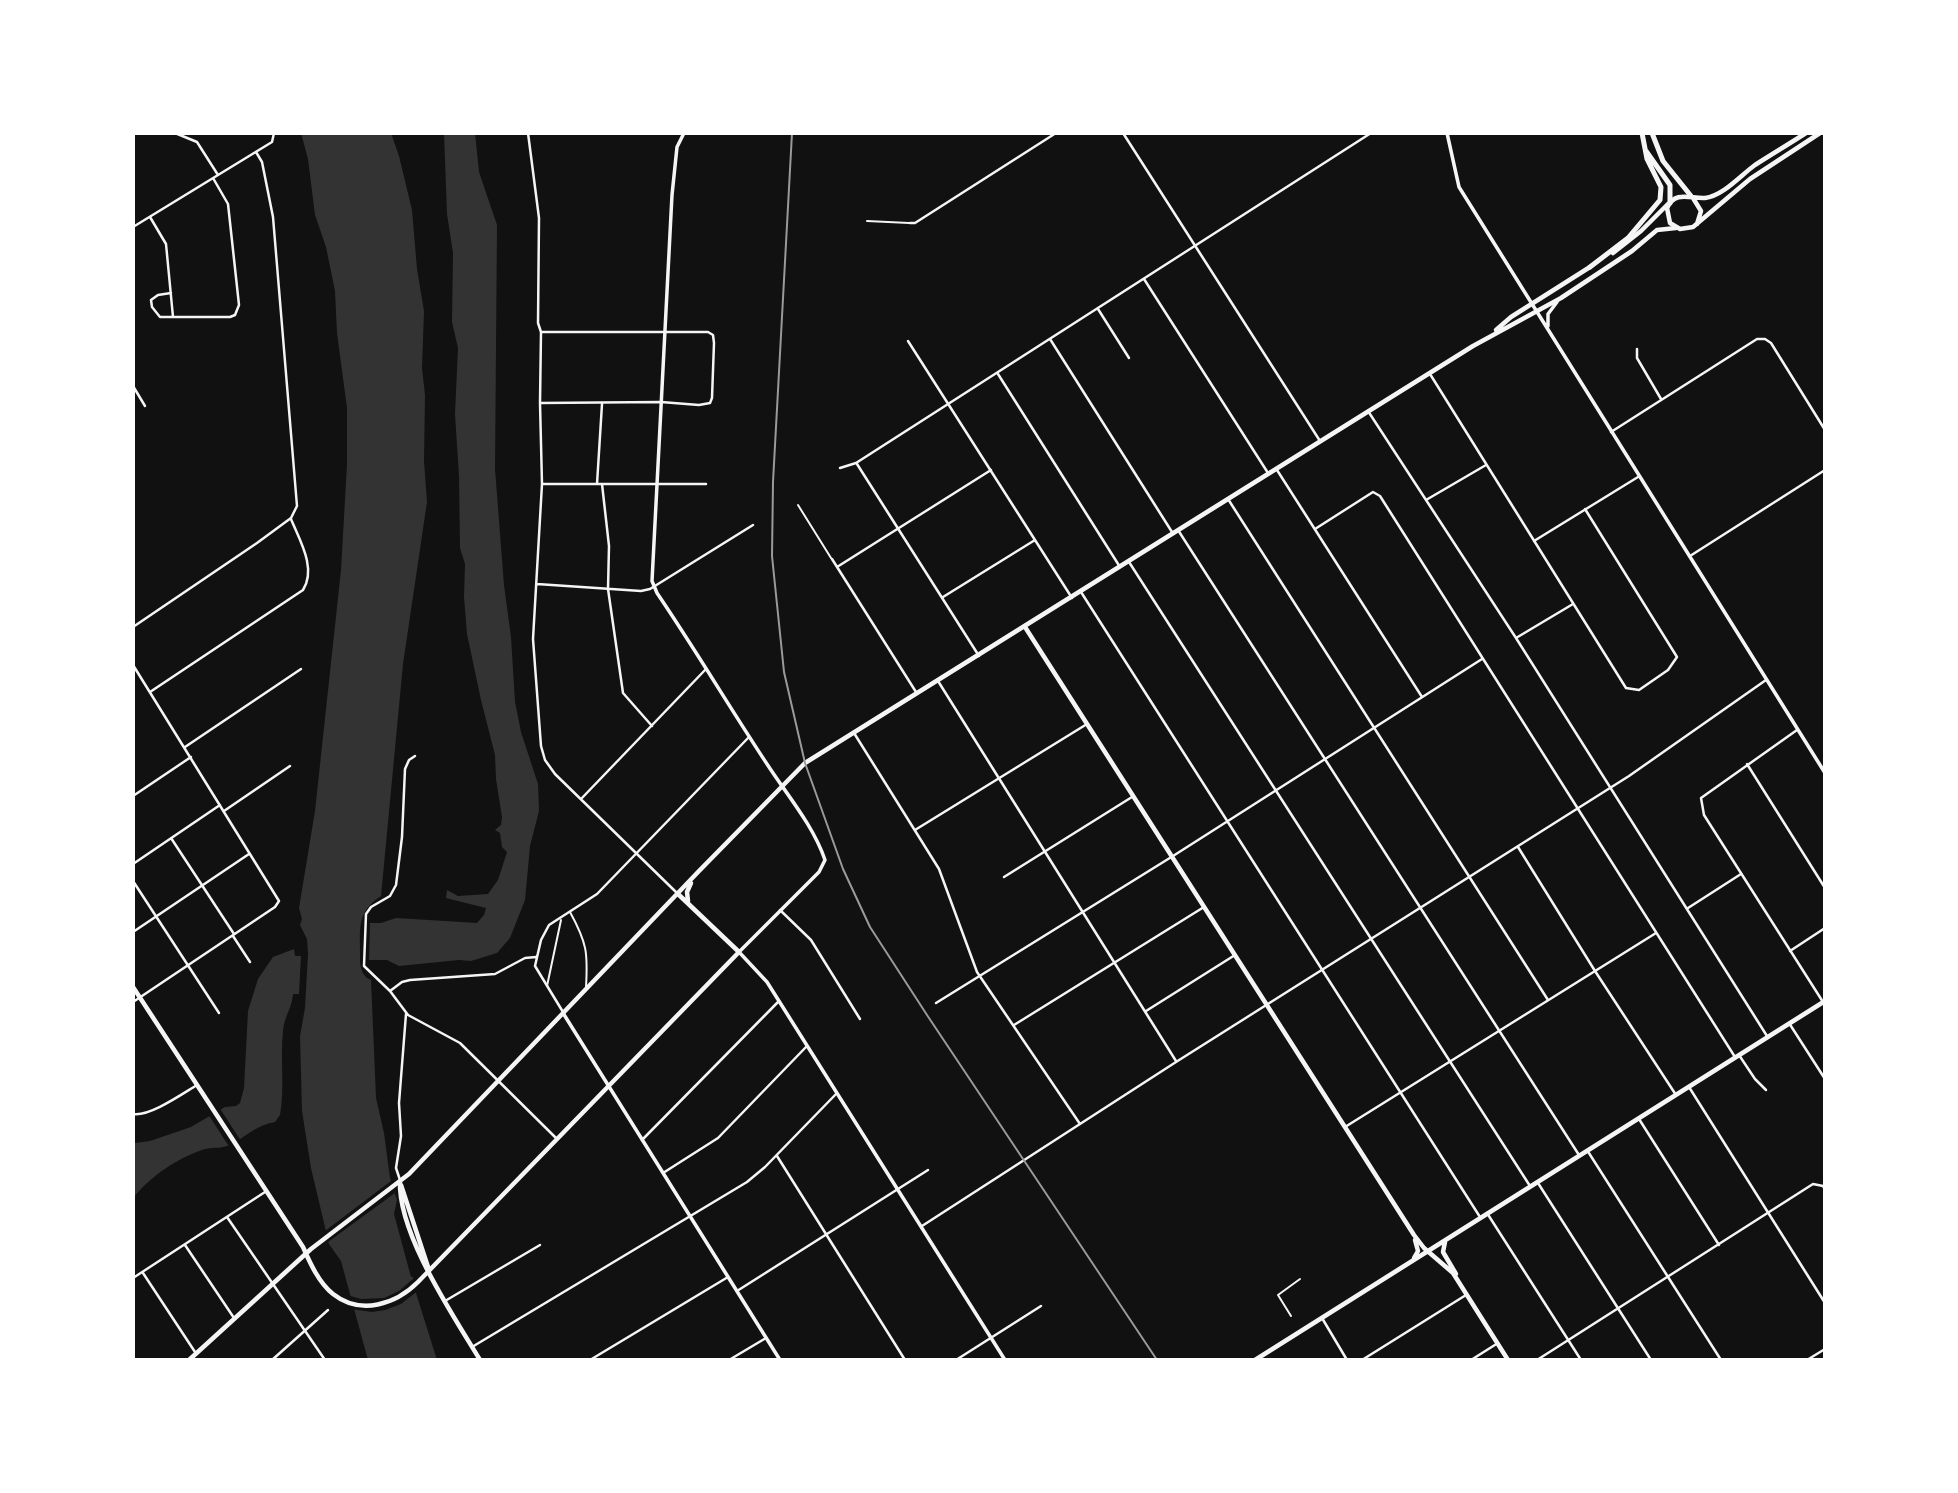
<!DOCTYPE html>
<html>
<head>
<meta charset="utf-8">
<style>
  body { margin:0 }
  #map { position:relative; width:1958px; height:1493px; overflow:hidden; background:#111; font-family:Mulish,sans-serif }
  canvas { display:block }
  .frame { position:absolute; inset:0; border:135px solid #fff; pointer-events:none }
</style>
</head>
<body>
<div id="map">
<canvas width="1958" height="1493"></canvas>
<div class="frame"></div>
</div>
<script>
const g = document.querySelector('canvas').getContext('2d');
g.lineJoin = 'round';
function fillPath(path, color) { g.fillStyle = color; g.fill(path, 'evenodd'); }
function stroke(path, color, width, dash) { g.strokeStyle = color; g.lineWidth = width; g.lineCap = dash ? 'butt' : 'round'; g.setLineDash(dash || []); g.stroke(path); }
const water = new Path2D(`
  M301,133H391L399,156L412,210L417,269L424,311L422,368L425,395L424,461L427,502L403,664L381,896C354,913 361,933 360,962C361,970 363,977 371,980L376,1098L384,1133L390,1178L397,1200L394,1214L411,1277H413L416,1293L437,1360H368L341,1261L329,1244L311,1168L302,1111L300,1036L305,1008L308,954L307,939L300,925L302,919L299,908L315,811L341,570L347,464V408L337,333L335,291L326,247L315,215L308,159Z
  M444,133H475L479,172L497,225L495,469L504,585L511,637L515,702L521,732L538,784L539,811L530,846L525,900L510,938L497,953L471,961L459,960L399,966L387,960H369L370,923H381L396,918L477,923L484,915L486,908L446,898L447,890L458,896L488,894L498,880L507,852L502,847L500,833L495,830L501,825L502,817L496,779L495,755L481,700L467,634L464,597L465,564L460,548L459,476L455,414L458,348L452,322L453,253L447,214Z
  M294,949L295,956H301L299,994H293C292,1008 284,1017 283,1031C280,1058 285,1088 280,1115L275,1122C259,1124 246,1136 232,1144C223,1149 214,1147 205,1149C177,1158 151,1176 133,1198V1146L135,1143L150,1141L191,1127L225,1107L236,1106L240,1103L244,1088L248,1011L258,979L273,957Z`);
const pier = new Path2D(`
  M219,1107L241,1141L230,1148L208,1114Z
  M391,1181L395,1193L328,1242L325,1231Z
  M414,1278L418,1282L419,1290L401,1304L385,1310L372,1312L351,1309L347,1295L361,1299L384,1298L399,1291Z`);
const service = new Path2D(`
  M867,221L909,223
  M798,505L831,558
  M570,912C587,943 588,953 586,987
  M547,986L561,920
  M1291,1316L1278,1295L1300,1279`);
const minor = new Path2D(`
  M175,133L197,142L218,175
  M528,133L539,218L538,323L541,332L540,403L542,484L533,639L541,746L545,760L555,774L678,894
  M1123,133L1320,441
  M150,217L166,244L173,317
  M910,223H915L1056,133
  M133,227L272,142L274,133
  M1144,279L1268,473
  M171,293L158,295L151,300L152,307L160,317H230L235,315L239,305L228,204L213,178
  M1098,309L1129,358
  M1050,339L1172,532
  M908,341L1072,598
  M1637,349V358L1661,399
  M998,374L1120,567
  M1430,374L1626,688L1639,690L1668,670L1677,657L1585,509
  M133,386L145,406
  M540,403L661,402L699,405L710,403L712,398L714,343L713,335L708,332H541
  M1368,411L1516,638L1767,1036
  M1611,432L1757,339H1765L1771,343L1825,430
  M857,464L979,656
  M840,468L856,463L1371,133
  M1277,470L1422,697
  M542,484H706
  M597,484L602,404
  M602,484L609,546L608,589L623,693L652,726
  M1228,499L1548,1000
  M1426,500L1486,465
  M1315,529L1373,492L1380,496L1735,1057
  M1178,530L1579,1155
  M1534,541L1638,477
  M1690,556L1825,470
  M832,559L916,692
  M1129,562L1530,1186
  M837,567L991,470
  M537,584L641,591L650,589L753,525
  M1081,592L1480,1217
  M943,597L1035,540
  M133,627L257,543L291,518L297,506L273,217L262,162L256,152
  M1516,638L1573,604
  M133,665L279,901L275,907L133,1002
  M938,681L1176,1061
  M150,692L303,590C317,568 299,539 291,519
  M1797,730L1701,798L1704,815L1823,1002
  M854,733L939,869L977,972L1080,1124
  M185,747L301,669
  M415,756L409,760L405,769L402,837L396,885L390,896L371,907L366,914L364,966L390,991L408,1015L460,1043L557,1139
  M1747,764L1825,888
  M133,796L191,757
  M581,799L706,669
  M224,811L290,766
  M915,830L1087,724
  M171,838L234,934
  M1518,847L1595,971L1676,1095
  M133,864L220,805
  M1004,877L1132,797
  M133,881L219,1013
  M1688,908L1741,874
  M780,910L811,940L860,1019
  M133,932L249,854
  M233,936L250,962
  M1790,951L1825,928
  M390,991L402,982L410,980L495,974L525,958L536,957
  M936,1003L1173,856L1482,659
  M1146,1011L1235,955
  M563,1012L535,966L541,940L549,925L597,894L749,737
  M1789,1023L1825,1079
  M1014,1025L1204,907
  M1739,1055L1755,1079L1766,1090
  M1689,1087L1825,1303
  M133,1114C149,1117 182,1094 197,1085
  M1639,1119L1719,1245
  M1345,1127L1656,933
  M642,1140L779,1001
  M1587,1150L1721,1360
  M777,1156L905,1360
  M663,1173L718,1138L806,1047
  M400,1180L396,1168L401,1136L399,1103L406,1014
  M1538,1183L1651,1360
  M1487,1213L1581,1360
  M227,1217L325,1360
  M922,1226L1176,1062L1629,776L1766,680
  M185,1245L234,1318
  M143,1273L195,1352
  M133,1278L265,1192
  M737,1291L928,1170
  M445,1301L540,1245
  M1322,1318L1347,1360
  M472,1347L747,1182L765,1167L837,1093
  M272,1360L328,1310
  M590,1360L728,1277
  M729,1360L766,1338
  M956,1360L1041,1306
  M1362,1360L1466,1295
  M1471,1360L1498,1343
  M1537,1360L1813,1184L1823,1186L1825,1190
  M1807,1360L1825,1349`);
const tertiary = new Path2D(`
  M684,133L677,147L672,195L652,581L657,593C695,649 730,708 767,764C787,795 813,825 825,860L819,872L739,952L767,982L1005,1360
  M1447,133L1459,187L1825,773
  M1548,326V314L1557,302
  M563,1013L780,1360`);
const secondary = new Path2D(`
  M1613,253L1641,231L1668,204
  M1496,330L1511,317L1590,267
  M1025,627L1414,1235L1424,1248L1453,1273L1508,1360
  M688,901L687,892L691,883
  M133,987L303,1247C310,1263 319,1283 333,1294C361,1316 396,1304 418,1282L739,952L678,894
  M400,1181C398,1234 453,1315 480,1360
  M401,1185L429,1270
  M1445,1242L1443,1252L1456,1274
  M1414,1258L1418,1251L1415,1240
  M189,1360L311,1249L409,1174L699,871L805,763L1473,346L1561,298L1632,251L1657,230L1676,228
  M1255,1360L1825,1001`);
const primary = new Path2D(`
  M1806,133C1789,144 1772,154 1755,165C1741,175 1723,196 1705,198C1691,199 1675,190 1667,208L1670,223L1680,229L1693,227L1750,179L1820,133
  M1693,198L1701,211L1697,224`);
const motorway = new Path2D(`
  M1652,133L1663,161L1691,196
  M1646,151L1670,185V203
  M1590,267L1628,238L1660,200L1661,187L1647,159L1642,133`);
const rail = new Path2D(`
  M792,133L773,482L772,556L784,672L805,763L843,869L870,927L927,1015L1157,1360`);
fillPath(water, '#333');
fillPath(pier, '#111');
stroke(service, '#f5f5f5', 2);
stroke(minor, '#f5f5f5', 2.5);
stroke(tertiary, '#f5f5f5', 3.5);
stroke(secondary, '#f5f5f5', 4.5);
stroke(primary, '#f5f5f5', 4.5);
stroke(motorway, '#f5f5f5', 5);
stroke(rail, '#9a9a9a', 2);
</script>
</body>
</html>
